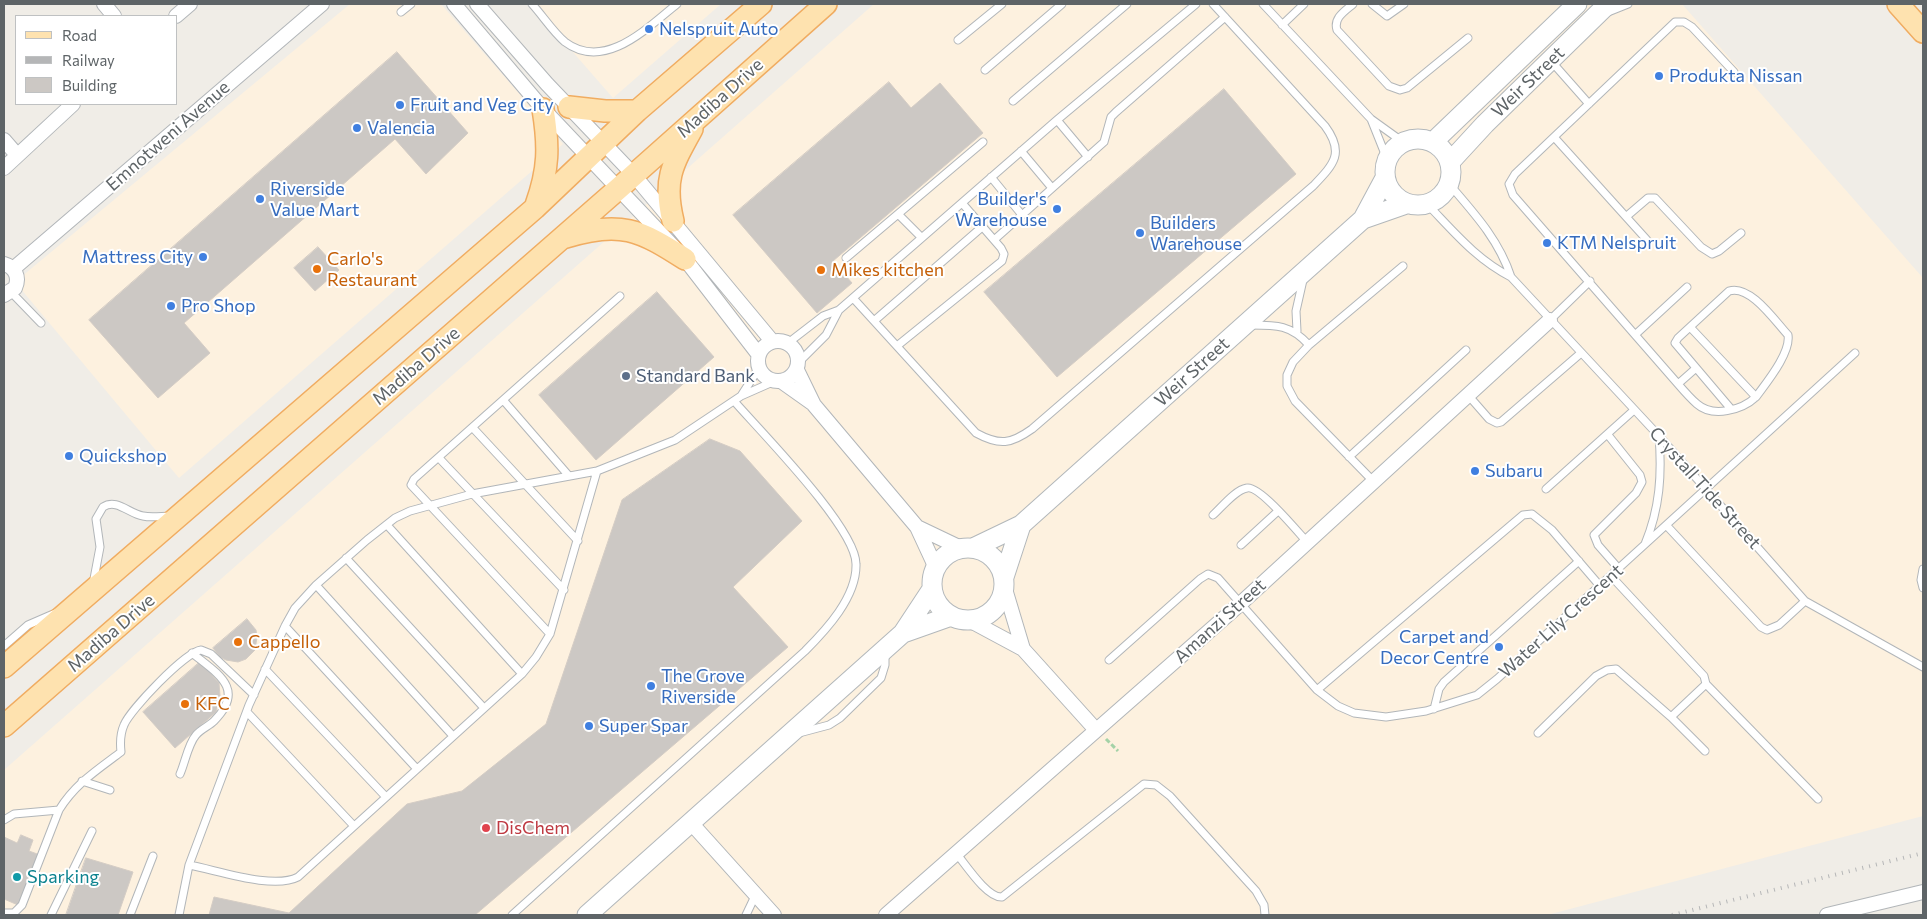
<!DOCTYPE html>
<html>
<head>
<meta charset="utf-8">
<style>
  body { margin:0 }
  #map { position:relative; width:1927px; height:919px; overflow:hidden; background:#f0ede7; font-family:Commissioner,sans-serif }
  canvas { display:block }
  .frame { position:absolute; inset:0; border:5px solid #5e6467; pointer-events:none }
  .legend { position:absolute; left:15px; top:15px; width:162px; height:90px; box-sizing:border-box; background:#fff; border:1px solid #bfc1c2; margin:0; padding:6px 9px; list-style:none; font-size:15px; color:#5e6467 }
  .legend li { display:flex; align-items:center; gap:10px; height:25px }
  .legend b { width:25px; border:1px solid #bfc1c2 }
</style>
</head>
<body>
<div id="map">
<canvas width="1927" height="919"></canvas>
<div class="frame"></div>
<ul class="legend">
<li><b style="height:6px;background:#fee2af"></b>Road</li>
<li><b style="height:6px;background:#b5b6b7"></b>Railway</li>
<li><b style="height:14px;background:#ccc8c4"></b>Building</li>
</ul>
</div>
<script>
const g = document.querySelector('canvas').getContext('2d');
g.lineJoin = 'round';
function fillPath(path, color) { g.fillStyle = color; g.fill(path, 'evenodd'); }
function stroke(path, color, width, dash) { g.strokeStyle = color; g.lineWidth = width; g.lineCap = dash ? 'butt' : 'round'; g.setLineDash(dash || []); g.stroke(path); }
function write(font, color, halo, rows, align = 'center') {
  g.font = font + ' Commissioner,sans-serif'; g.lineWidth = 4; g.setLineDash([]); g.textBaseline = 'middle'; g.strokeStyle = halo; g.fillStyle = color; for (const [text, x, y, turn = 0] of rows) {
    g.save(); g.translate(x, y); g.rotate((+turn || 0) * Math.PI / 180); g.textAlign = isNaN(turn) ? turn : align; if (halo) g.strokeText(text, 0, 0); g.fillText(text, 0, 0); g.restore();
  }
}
const commercial = new Path2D(`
  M350,4H441L563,144L179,478L15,282Z
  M531,4H721L613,98Z
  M874,4H1682L1923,278V816L1547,915H4V770Z`);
const building = new Path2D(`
  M397,52L468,133L426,174L395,139L184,323L210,353L158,398L89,320Z
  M889,82L911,108L940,83L983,133L833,261L852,283L817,313L733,215Z
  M1224,89L1296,174L1057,377L984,292Z
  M318,247L339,270L315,291L294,268Z
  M657,292L714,357L596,460L539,395Z
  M710,439L740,451L802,521L733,587L788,647L475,915H209L214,897L289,913L407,804L462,791L546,724L622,500Z
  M247,619L256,630L257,637L255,650L246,659L238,662L226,660L220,657L213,648Z
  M200,662L219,683L220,696L216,712L175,748L143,712Z
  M21,835L33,840L29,851L40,855L18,905L4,899V837L17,843Z
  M86,858L133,872L118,915H66Z`);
const path = new Path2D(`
  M1106,739L1118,751`);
const lane = new Path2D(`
  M532,4C543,16 553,32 565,42C605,72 648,27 677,4
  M1263,4L1371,119L1403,142
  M1353,4C1345,11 1333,18 1337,30L1389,86L1400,90L1407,88L1468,38
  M1372,4L1387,16L1404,4
  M401,12L411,4
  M1608,12L1628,4
  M1282,25L1304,4
  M958,40L1002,4
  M1551,61L1589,104
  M985,70L1062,4
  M1013,101L1127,4
  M1371,119L1387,159
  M1057,120L1088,157
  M1554,137L1647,240
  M1021,151L1052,188
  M991,177L1022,215
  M1449,184C1474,213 1499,240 1511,277
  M1428,205C1454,232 1477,260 1511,277L1659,436L1805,601L1923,667
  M898,214L983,142
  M1627,216L1648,198H1655L1701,247L1712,254L1719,251L1741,233
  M994,240L1104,142L1111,117L1116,112L1225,17
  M846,258L898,214L921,237
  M11,292L41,323
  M853,298L976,433C1000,446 1011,444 1032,429L1313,186C1334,164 1345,153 1325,126L1213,4
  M1550,320L1590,281
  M874,321L982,227
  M1251,325C1277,325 1291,325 1309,345
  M1690,327L1756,397
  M1297,331L1296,311L1303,280
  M1636,334L1687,287
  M788,343L823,316L839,310L1057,120L1196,4
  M897,346L1002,261L1004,254L1001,248L962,203
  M799,362L826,335L839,310
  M1678,384L1695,369
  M1468,395L1489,419L1497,423L1501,422L1581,353
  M741,396L759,368
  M504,401L569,476
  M1731,409L1675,343L1678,338L1729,291C1750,284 1775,321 1788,335C1791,353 1766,383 1756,397C1742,410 1713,418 1697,404C1690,398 1684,391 1678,384L1513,195L1509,184L1515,174L1675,22H1684L1692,27L1734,72
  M473,428L578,541
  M1608,435L1640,475L1642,482L1636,493L1594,535L1598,545L1619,569
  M1349,457L1466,350
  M439,458L564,590
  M1374,482L1295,401L1287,386V375L1293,362L1309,345L1403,266
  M1546,489L1634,410
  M1213,515C1222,507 1235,490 1247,488C1259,485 1298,532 1307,542
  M387,525L522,674
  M1667,526L1761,627L1767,630L1779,625L1805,601
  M1645,544C1660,508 1662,474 1659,436
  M1241,545L1278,511
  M346,558L484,708
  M1923,569L1921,580L1923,588
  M1611,576L1704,676L1706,684L1671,717
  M93,584L100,547L96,519L103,507C117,498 129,514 143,516C152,518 162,516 171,516
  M316,585L453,736
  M285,626L417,769
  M550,634L411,485L414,479L620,296
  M4,646L28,625L58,612
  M1109,660L1200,579L1208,574L1218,578L1317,690L1338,706L1354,713L1386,717L1426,711L1477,695L1497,679L1855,353
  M265,669L386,797
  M1706,684L1818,799
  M1317,690L1523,515L1532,514L1552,530L1600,586
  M1434,709L1439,689L1444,682L1579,561
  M247,712L354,826
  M799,733L829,725L840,718L881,678L885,665V654
  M1538,733L1596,676L1607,670L1616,669L1671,717L1705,751
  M180,774C185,763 188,744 196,735C201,729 209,726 214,721C246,689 218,674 192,653
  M82,781L110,790
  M4,820L14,814L59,810
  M956,853C966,865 987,898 1002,897L1144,784L1156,785L1170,796L1256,891L1264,905L1265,915
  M189,865C217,870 273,890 298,877L522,674L536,657L550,634L597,471
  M4,913H14L22,905L59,810C75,784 97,770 121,752C120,743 120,734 124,725C130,710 185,652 201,650L211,654L254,695
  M51,915L92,831
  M130,915L153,856
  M179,915L189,865L249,705L285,626L295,608L316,585L367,540L395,518L410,511L472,494L597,471L675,440L741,396L775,381
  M512,915L805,651C826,630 857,597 856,564C856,528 761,432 734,401
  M746,915L756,894`);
const street = new Path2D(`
  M104,4L114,16
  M454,4L543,109L685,259L759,355
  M477,4L547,84L633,174L772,341
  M176,16L190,4
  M4,140L17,155
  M4,168L73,104
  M4,264C15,267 20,277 15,288L4,295
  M13,269L322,4
  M758 361a20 20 0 1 1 40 0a20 20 0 1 1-40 0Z
  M797,370L814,405L917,527L936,568
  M781,381L812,403
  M917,527L961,548
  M1005,589L1023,649
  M969,620L1023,649L1096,730
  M692,824L774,915
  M886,915L1240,604L1550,320
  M1827,915L1923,892`);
const secondary = new Path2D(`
  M1385 172a33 33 0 1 1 66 0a33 33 0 1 1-66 0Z
  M1433,142L1577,4
  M1450,162L1485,124L1608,4
  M1363,219L1406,204
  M932 584a36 36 0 1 1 72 0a36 36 0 1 1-72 0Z
  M973,548L1021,525L1363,219L1385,178
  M1004,577L1021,525
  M903,633L951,616
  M587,915L903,633L932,589`);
const primary = new Path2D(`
  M1898,4L1923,32
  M569,107L605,111H637
  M536,205C549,169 549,146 543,109
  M673,221C663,180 672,165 692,129
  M566,237C620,220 640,230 685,259
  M4,667L535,208L637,111L761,4
  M4,726L618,189L826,4`);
const rail = new Path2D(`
  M1672,915L1923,853`);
const markers = [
  [649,29,5,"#3f7fe0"],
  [1659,76,5,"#3f7fe0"],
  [400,105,5,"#3f7fe0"],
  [357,128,5,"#3f7fe0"],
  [260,199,5,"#3f7fe0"],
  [1057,209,5,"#3f7fe0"],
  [1140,233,5,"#3f7fe0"],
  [1547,243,5,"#3f7fe0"],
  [203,257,5,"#3f7fe0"],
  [317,269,5,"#e8710a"],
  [821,270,5,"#e8710a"],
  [171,306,5,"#3f7fe0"],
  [626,376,5,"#5c6f8a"],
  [69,456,5,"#3f7fe0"],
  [1475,471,5,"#3f7fe0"],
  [238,642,5,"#e8710a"],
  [1499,647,5,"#3f7fe0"],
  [651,686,5,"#3f7fe0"],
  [185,704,5,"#e8710a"],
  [589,726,5,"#3f7fe0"],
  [486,828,5,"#e0444e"],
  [17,877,5,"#0f9aa8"]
];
const shopNames = [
  ["Nelspruit Auto",659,29],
  ["Produkta Nissan",1669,76],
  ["Fruit and Veg City",410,105],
  ["Valencia",367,128],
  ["Riverside",270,189],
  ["Value Mart",270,210],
  ["Builder's",1047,199,"right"],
  ["Warehouse",1047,220,"right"],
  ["Builders",1150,223],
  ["Warehouse",1150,244],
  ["KTM Nelspruit",1557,243],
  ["Mattress City",193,257,"right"],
  ["Pro Shop",181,306],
  ["Quickshop",79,456],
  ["Subaru",1485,471],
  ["Carpet and",1489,637,"right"],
  ["Decor Centre",1489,658,"right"],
  ["The Grove",661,676],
  ["Riverside",661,697],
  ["Super Spar",599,726]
];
const streetNames = [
  ["Weir Street",1528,82,-44],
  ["Madiba Drive",720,98,-42],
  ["Emnotweni Avenue",168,136,-41],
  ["Madiba Drive",416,366,-41],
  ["Weir Street",1192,372,-42],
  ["Crystall Tide Street",1705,488,48],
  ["Amanzi Street",1220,621,-42],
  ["Water Lily Crescent",1561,621,-42],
  ["Madiba Drive",111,633,-41]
];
const foodNames = [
  ["Carlo's",327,259],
  ["Restaurant",327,280],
  ["Mikes kitchen",831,270],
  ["Cappello",248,642],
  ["KFC",195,704]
];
const serviceNames = [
  ["Standard Bank",636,376]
];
const healthNames = [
  ["DisChem",496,828]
];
const cultureNames = [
  ["Sparking",27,877]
];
fillPath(commercial, '#fdf1df');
fillPath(building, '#ccc8c4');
stroke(building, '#d5cdc5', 1);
stroke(lane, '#b2b6b9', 9);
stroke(street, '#b2b6b9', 16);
stroke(secondary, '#b3b8bb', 21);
stroke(primary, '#f0ac61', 24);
stroke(path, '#a4d2a7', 3, [5, 2.5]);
stroke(lane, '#fff', 7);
stroke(street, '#fff', 14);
stroke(secondary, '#fff', 19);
stroke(primary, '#fee2af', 21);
stroke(rail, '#b5b6b7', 4, [1, 6]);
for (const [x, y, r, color] of markers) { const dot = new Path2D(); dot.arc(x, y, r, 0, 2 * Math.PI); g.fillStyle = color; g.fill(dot); stroke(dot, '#fff', 2); }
write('18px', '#366cbe', '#fff', shopNames, 'left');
write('18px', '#5e6467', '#fff', streetNames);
write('18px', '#c56008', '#fff', foodNames, 'left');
write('18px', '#4e5e75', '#fff', serviceNames, 'left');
write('18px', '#be3a42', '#fff', healthNames, 'left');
write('18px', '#0d838f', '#fff', cultureNames, 'left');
</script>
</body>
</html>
